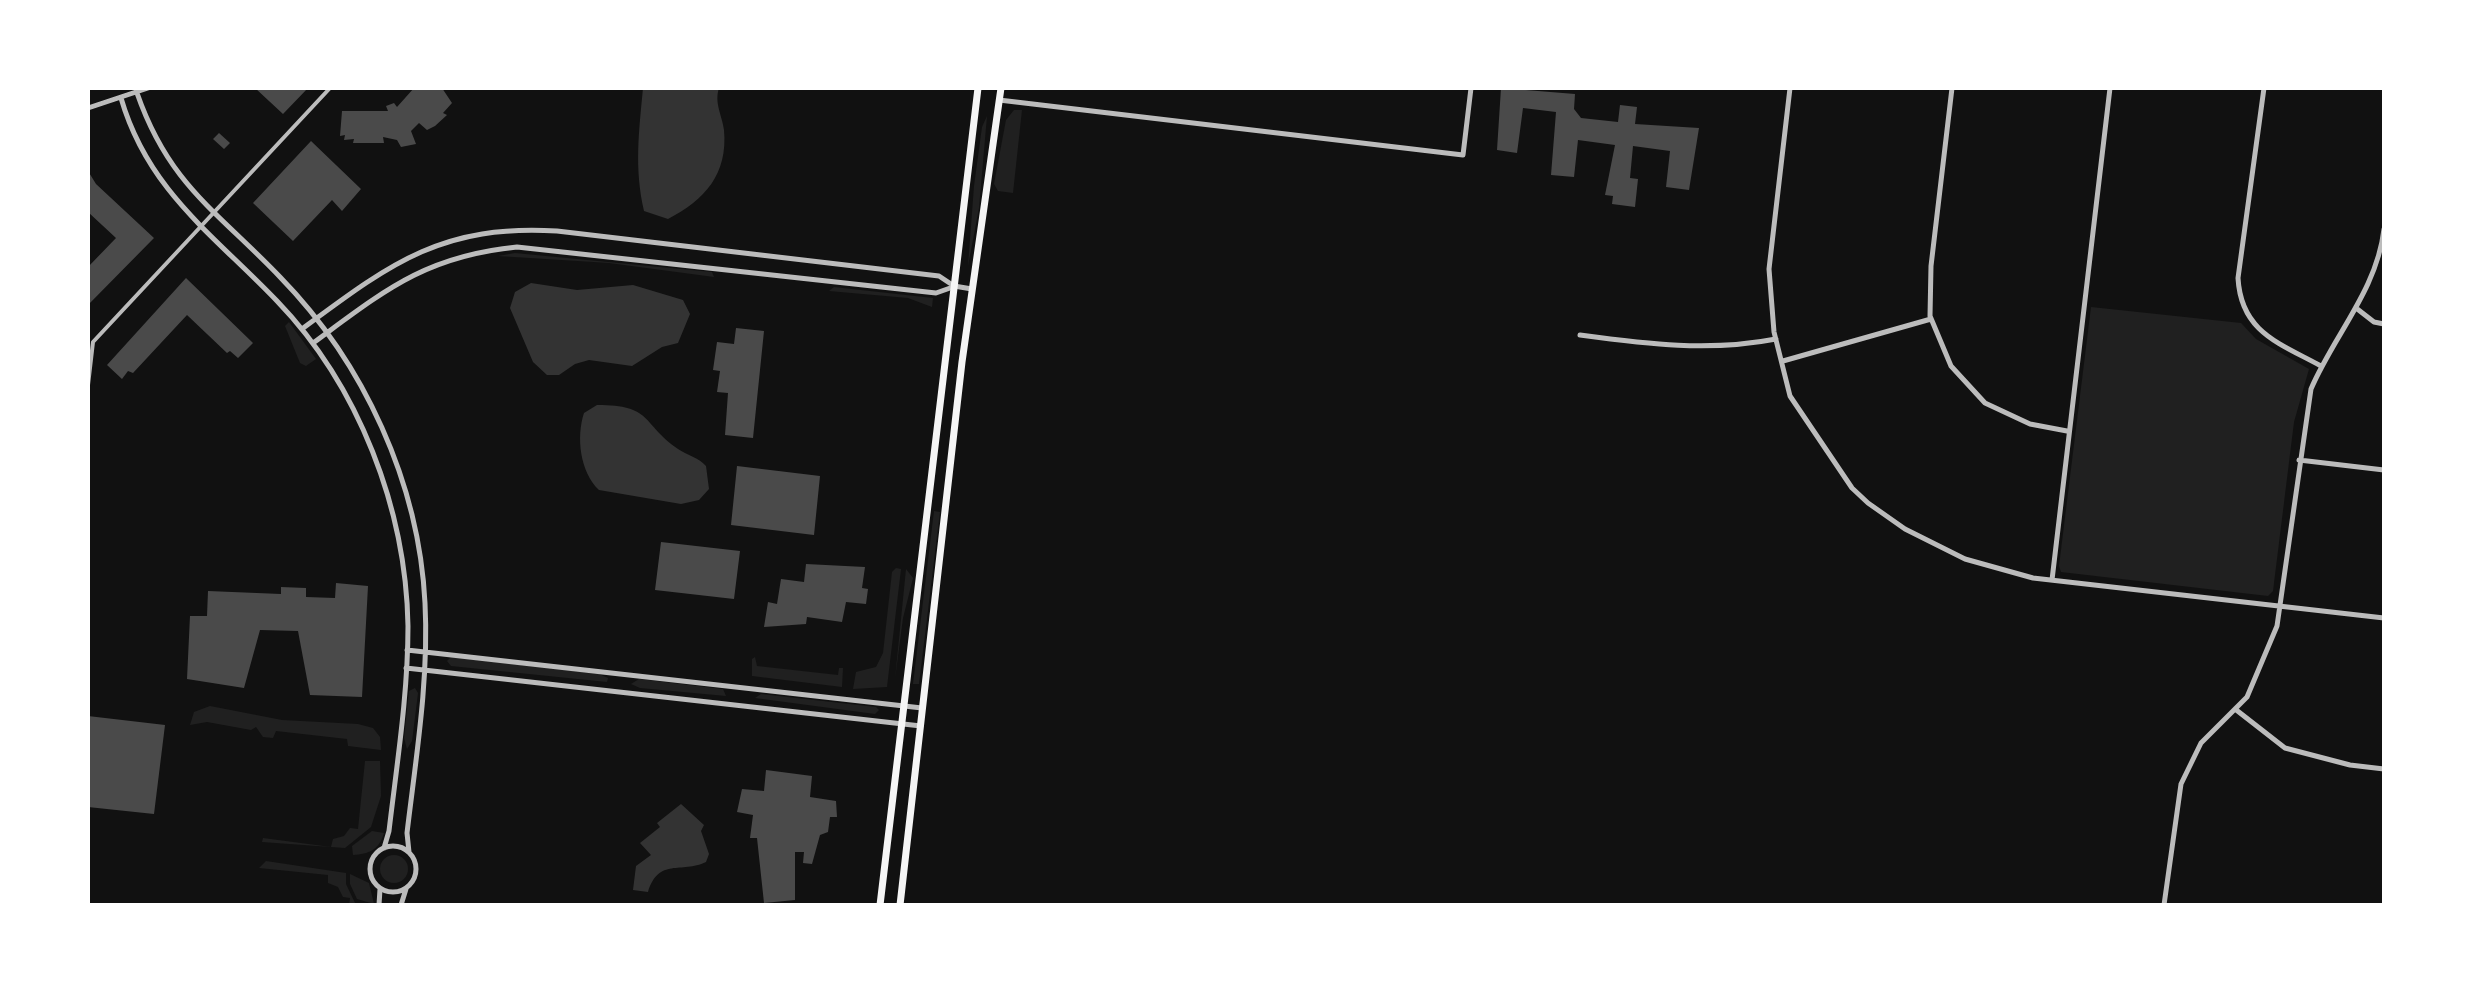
<!DOCTYPE html>
<html>
<head>
<meta charset="utf-8">
<style>
  body { margin:0 }
  #map { position:relative; width:2472px; height:993px; overflow:hidden; background:#111; font-family:"Titillium Web",sans-serif }
  canvas { display:block }
  .frame { position:absolute; inset:0; border:90px solid #fff; pointer-events:none }
</style>
</head>
<body>
<div id="map">
<canvas width="2472" height="993"></canvas>
<div class="frame"></div>
</div>
<script>
const g = document.querySelector('canvas').getContext('2d');
g.lineJoin = 'round';
function fillPath(path, color) { g.fillStyle = color; g.fill(path, 'evenodd'); }
function stroke(path, color, width, dash) { g.strokeStyle = color; g.lineWidth = width; g.lineCap = dash ? 'butt' : 'round'; g.setLineDash(dash || []); g.stroke(path); }
const green = new Path2D(`
  M1014,110H1022L1013,193L998,191L994,184L1006,120Z
  M987,116L979,208L968,266L974,186L982,127Z
  M515,253L712,272L714,277L609,263L498,256Z
  M834,287L933,298L932,307L908,298L829,291Z
  M2091,307L2241,323L2256,339L2309,369L2294,422L2273,591L2268,596L2061,572L2059,566Z
  M289,322L316,359L306,366L300,363L285,326Z
  M934,511L940,512L919,684H913Z
  M896,568L901,569L887,687L853,689L856,672L876,667L883,653L892,572Z
  M906,569L913,578L903,618L895,679Z
  M451,657L599,674L608,678L607,682L451,666L447,661Z
  M755,657L757,666L838,675L839,668H843L842,687L752,676V659Z
  M639,679L723,689L726,696L640,688L631,684Z
  M415,688L418,693L412,741L407,749L404,738L409,691Z
  M761,694L876,707L879,710L875,714L755,698Z
  M210,706L282,720L358,724L373,728L380,737L381,750L348,746L347,739L276,731L273,738L263,737L256,727L251,730L207,722L190,725L194,712Z
  M365,761H380L381,796L371,827L345,848L262,842L263,838L331,847L333,839L344,836L350,828L358,829Z
  M372,831L384,833C379,850 369,854 353,855L352,846Z
  M380 869a14 14 0 1 1 28 0a14 14 0 1 1-28 0Z
  M266,861L346,873V884L356,905H349L350,898L343,897L338,887L328,883V875L259,868Z
  M350,874L369,883L374,904L357,899L350,884Z`);
const water = new Path2D(`
  M643,88H719C714,103 722,115 724,130C728,174 705,200 668,219L644,211C634,168 639,131 643,88Z
  M531,283L577,290L633,285L683,300L690,314L678,343L662,347L632,366L589,360L575,364L559,375H547L533,362L510,308L515,292Z
  M597,405C653,405 641,423 678,449C688,456 698,457 706,466L709,489L699,500L681,504L599,490C580,472 576,437 584,413Z
  M681,804L704,825L701,831L709,854L706,862C681,874 659,857 648,892L633,890L636,866L651,855L640,843L660,827L657,823Z`);
const building = new Path2D(`
  M255,88H308L283,114Z
  M414,88H442L452,103L443,113L447,115L435,126L427,130L419,123L411,131L416,144L401,147L397,140L383,137L384,143H353L354,139L344,140L345,135L340,136L342,111H388L386,106L394,103L397,107Z
  M1501,88L1575,94L1574,109L1581,118L1618,122L1620,105L1637,107L1635,124L1699,128L1689,190L1666,187L1670,151L1633,146L1630,178L1638,179L1635,207L1612,204L1613,196L1605,195L1615,145L1578,140L1574,177L1551,175L1556,112L1523,108L1517,153L1497,150Z
  M219,133L230,143L224,149L213,139Z
  M311,141L361,189L342,211L332,200L293,241L253,203Z
  M88,171L96,184L154,238L88,305V267L116,238L88,212Z
  M186,278L253,343L238,358L230,351L227,353L187,315L133,373L128,371L122,379L107,365Z
  M736,328L764,331L753,438L725,435L728,393L717,392L720,371L713,370L717,342L734,344Z
  M737,466L820,476L814,535L731,525Z
  M661,542L740,551L734,599L655,590Z
  M806,564L865,567L862,588L868,589L866,604L846,602L842,622L807,617L806,624L764,627L768,602L777,604L781,579L804,582Z
  M336,583L368,586L362,697L310,695L298,631L260,630L244,688L187,679L190,616H207L208,591L281,594V587L306,588V597L335,598Z
  M88,716L165,725L154,814L88,807Z
  M766,770L812,776L810,797L836,801L837,817H830L828,832L820,835L812,864L803,863L804,852H795V900L764,903L757,838H750L753,815L737,812L742,789L764,791Z`);
const pedestrian = new Path2D(`
  M88,385L93,342L330,88`);
const minor = new Path2D(`
  M1790,88L1769,269L1774,332L1790,396L1852,488L1868,503L1905,529L1965,559L2033,578L2384,618
  M1952,88L1931,266L1930,316L1951,366L1985,403L2030,424L2067,431
  M2264,88L2238,278C2241,332 2279,343 2321,366
  M137,93C169,185 217,211 280,277C364,363 419,483 425,603C429,680 416,757 407,833L409,852
  M121,98C148,191 214,235 277,301C359,386 406,509 408,626C408,694 397,763 389,831L384,848
  M999,100L1463,155L1471,88
  M88,108L148,88
  M2356,308L2374,322L2384,324
  M302,329C390,264 441,224 557,231L939,276L954,286L972,289
  M1580,335C1647,344 1709,352 1776,339
  M313,343C384,291 425,256 517,247L936,293L953,287
  M1783,361L1931,319
  M2299,460L2384,470
  M2052,580L2110,88
  M407,650L922,708
  M406,668L921,726
  M2235,709L2285,748L2350,765L2384,769
  M370 869a23 23 0 1 1 46 0a23 23 0 1 1-46 0Z
  M379,905L380,889
  M401,905L406,889
  M2164,905L2181,784L2201,743L2247,697L2277,626L2311,389C2334,335 2377,290 2384,229`);
const secondary = new Path2D(`
  M880,905L978,88
  M900,905L962,362L1001,88`);
fillPath(green, '#202020');
fillPath(water, '#333');
fillPath(building, '#4a4a4a');
stroke(pedestrian, '#bcbcbc', 4);
stroke(minor, '#bcbcbc', 5);
stroke(secondary, '#f5f5f5', 7);
</script>
</body>
</html>
